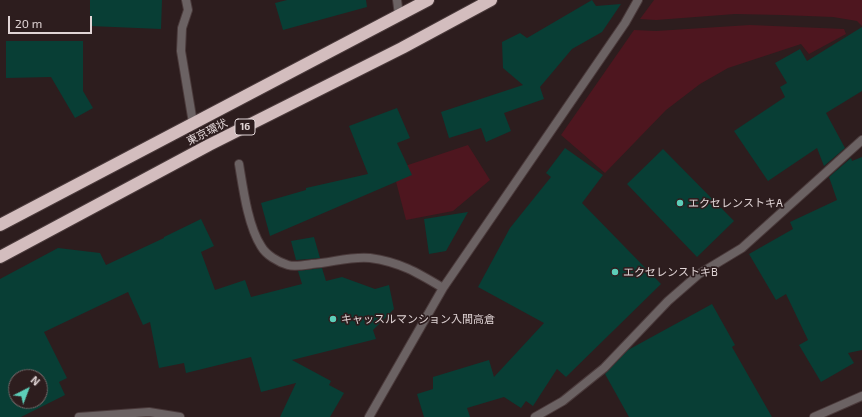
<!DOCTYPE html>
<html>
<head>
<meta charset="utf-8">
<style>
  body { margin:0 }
  #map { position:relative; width:862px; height:417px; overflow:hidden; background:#2d1d1e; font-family:"Exo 2",sans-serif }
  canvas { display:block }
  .north { position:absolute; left:8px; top:369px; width:40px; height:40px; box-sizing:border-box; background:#2d1d1e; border:1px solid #756768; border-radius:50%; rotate:42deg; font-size:11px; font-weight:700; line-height:16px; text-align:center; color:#e1d5d6 }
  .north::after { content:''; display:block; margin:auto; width:14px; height:18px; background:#5dceb9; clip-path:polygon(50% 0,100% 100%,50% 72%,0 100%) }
  .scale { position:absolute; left:8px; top:16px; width:84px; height:18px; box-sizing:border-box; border:2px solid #e1d5d6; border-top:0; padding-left:5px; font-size:12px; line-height:14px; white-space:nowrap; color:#e1d5d6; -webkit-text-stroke:3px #2d1d1e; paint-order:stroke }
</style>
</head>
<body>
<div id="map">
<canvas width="862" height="417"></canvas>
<div class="north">N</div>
<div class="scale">20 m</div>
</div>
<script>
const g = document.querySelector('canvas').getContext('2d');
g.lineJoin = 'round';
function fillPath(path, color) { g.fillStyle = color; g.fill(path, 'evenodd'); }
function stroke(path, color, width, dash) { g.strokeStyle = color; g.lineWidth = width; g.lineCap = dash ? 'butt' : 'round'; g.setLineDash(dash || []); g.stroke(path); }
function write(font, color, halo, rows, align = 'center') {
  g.font = font + ' "Exo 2","Noto Sans JP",sans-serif'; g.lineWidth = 3.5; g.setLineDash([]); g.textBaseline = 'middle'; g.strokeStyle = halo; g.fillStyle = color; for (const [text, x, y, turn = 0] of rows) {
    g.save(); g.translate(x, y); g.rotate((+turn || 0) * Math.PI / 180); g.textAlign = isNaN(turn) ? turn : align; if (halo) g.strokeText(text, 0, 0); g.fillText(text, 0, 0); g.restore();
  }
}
const green = new Path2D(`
  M654,0H862V26L857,21L833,17L782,15L735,14L656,20L640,19Z
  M750,25L844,29L846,34L809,54L801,44L728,68L700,84L666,110L605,173L561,135L634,30L656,31Z
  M468,145L490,180L453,211L406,220L393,170Z`);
const building = new Path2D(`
  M90,0H162L161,29L90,26Z
  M287,0H366L367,7L283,30L275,3Z
  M592,0L596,6L621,4L602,32L572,49L540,87L544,99L504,113L511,131L486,142L481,128L449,138L441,112L523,85L503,68L502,42L520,33L527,38Z
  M862,27V91L826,113L845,148L824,166L817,148L768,181L734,131L785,97L780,87L787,83L775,63L800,49L807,61Z
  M6,41H83V91L93,108L75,118L51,77L6,78Z
  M397,108L410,138L397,143L412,175L270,236L261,203L306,190V188L368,174L349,126Z
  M565,148L603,175L582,203L661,284L566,377L557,369L533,406L526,401L521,408L504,397L467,408L470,417H424L417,394L433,389V377L489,360L494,377L544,323L478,287L510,228L551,177L546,173Z
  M663,149L734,221L697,257L627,184Z
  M862,157V350L848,353L854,363L821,382L799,345L808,340L786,294L776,300L749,254L793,229L790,222L837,200L829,177L851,158L852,161Z
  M468,212L446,251L429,254L424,219Z
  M201,219L214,246L201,252L215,290L245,280L251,297L302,284L298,271L322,268L326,281L342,277L375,289L389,285L394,309L373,330L376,339L292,360L331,381L329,385L344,393L330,417H280L296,383L261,392L251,357L186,373L184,363L159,368L150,322L143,325L128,292L44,332L67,378L59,382L65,395L21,417H0V279L58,248L100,253L106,265L164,238V237ZM16,377H40V401H16Z
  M314,237L320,258L296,260L291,241Z
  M712,304L735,345L732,347L772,417H629L605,374L628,350Z`);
const street = new Path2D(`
  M186,0L188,10L182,28L181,51L193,123
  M397,0L399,15
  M239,164C243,188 248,226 261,246C266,255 278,262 288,265C295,267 305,265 312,264C331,263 350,256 370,258C400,262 418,273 443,288
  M79,417L149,412L180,417
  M369,417L443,288L625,23L638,0
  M535,417L563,401L604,368L668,301L699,274L742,248L862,140
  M814,417L862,396`);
const highway = new Path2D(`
  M0,225L428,0
  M0,257L209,145L402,48L491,0`);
const markers = [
  [680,203,4,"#5dceb9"],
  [615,272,4,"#5dceb9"],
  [333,319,4,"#5dceb9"]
];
const shields = [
  [245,127,20]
];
const shieldNames = [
  ["16",245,127]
];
const streetNames = [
  ["東京環状",207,132,-27]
];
const poiNames = [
  ["エクセレンストキA",688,203],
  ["エクセレンストキB",623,272],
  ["キャッスルマンション入間高倉",341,319]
];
fillPath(green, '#4e161f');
fillPath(building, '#083e35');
stroke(street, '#4a3a3b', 10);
stroke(highway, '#4a3a3b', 14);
stroke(street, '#6b6263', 8);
stroke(highway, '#d3bdbe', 12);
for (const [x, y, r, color] of markers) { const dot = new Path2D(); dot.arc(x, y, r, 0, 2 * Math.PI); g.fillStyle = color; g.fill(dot); stroke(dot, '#2d1d1e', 1.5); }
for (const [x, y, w] of shields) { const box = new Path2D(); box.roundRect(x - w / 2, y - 8, w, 16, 3); g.fillStyle = '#2d1d1e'; g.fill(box); stroke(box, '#e1d5d6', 1); }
write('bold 10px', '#e1d5d6', null, shieldNames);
write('11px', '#e1d5d6', '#2d1d1e', streetNames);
write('11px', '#e1d5d6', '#2d1d1e', poiNames, 'left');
</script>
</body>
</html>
